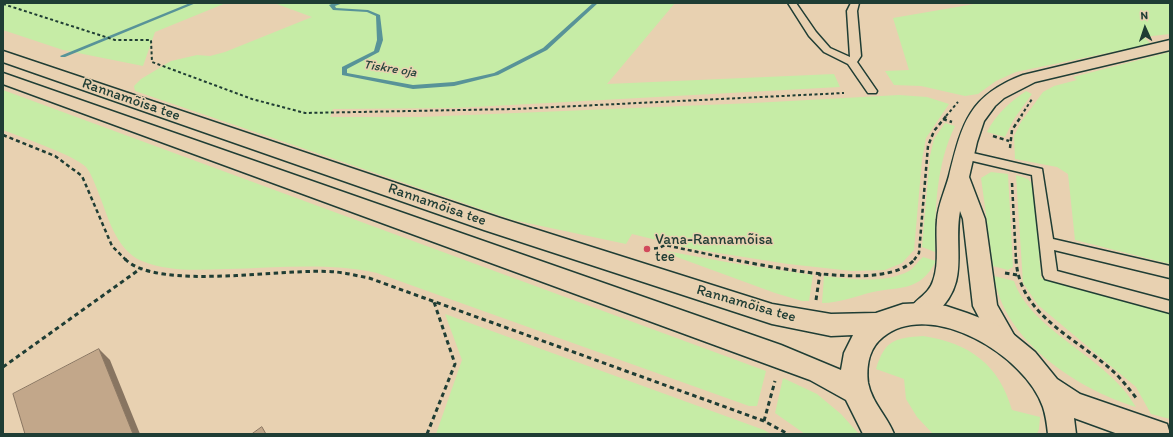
<!DOCTYPE html>
<html>
<head>
<meta charset="utf-8">
<style>
  body { margin:0 }
  #map { position:relative; width:1173px; height:437px; overflow:hidden; background:#e8d1b1; font-family:Itim,sans-serif }
  canvas { display:block }
  .frame { position:absolute; inset:0; border:4px solid #1f3d34; pointer-events:none }
  .north { position:absolute; left:1125px; top:8px; width:40px; height:40px; -webkit-text-stroke:3px #e8d1b1; paint-order:stroke; rotate:357deg; font-size:11px; font-weight:700; line-height:16px; text-align:center; color:#1f3d34 }
  .north::after { content:''; display:block; margin:auto; width:14px; height:18px; background:#1f3d34; clip-path:polygon(50% 0,100% 100%,50% 72%,0 100%) }
</style>
</head>
<body>
<div id="map">
<canvas width="1173" height="437"></canvas>
<div class="frame"></div>
<div class="north">N</div>
</div>
<script>
const g = document.querySelector('canvas').getContext('2d');
g.lineJoin = 'round';
function fillPath(path, color) { g.fillStyle = color; g.fill(path, 'evenodd'); }
function stroke(path, color, width, dash) { g.strokeStyle = color; g.lineWidth = width; g.lineCap = dash ? 'butt' : 'round'; g.setLineDash(dash || []); g.stroke(path); }
function write(font, color, halo, rows, align = 'center') {
  g.font = font + ' Itim,sans-serif'; g.lineWidth = 3; g.setLineDash([]); g.textBaseline = 'middle'; g.strokeStyle = halo; g.fillStyle = color; for (const [text, x, y, turn = 0] of rows) {
    g.save(); g.translate(x, y); g.rotate((+turn || 0) * Math.PI / 180); g.textAlign = isNaN(turn) ? turn : align; if (halo) g.strokeText(text, 0, 0); g.fillText(text, 0, 0); g.restore();
  }
}
const green = new Path2D(`
  M3,3H226L155,32L143,66L63,50L3,30Z
  M274,3H675L607,84L834,74L840,87L456,108L333,109L330,117H421L753,103L899,95L927,97L949,104L926,138L922,160L914,250L902,263L885,270L852,271L788,264L693,249L632,234L626,244L513,220L135,91L134,86L141,79L171,61L197,55L210,56L225,52L312,17Z
  M980,3H1170V34L1144,37L1151,44L1016,72L996,81L978,94L965,96L921,86L894,85L885,71L909,70L893,18Z
  M1170,52V264L1075,240L1068,174L1057,167L1015,159L1014,136L1021,122L1043,92L1054,86L1077,80L1073,77Z
  M3,90L766,371L757,406H749L377,273C328,262 276,268 226,269C198,270 169,272 142,261C115,250 107,213 97,189C94,182 91,173 86,167C72,154 23,138 3,130Z
  M1026,91L1032,94L1014,119L1005,137L987,132C996,114 1010,102 1026,91Z
  M945,123L955,126C936,165 935,209 935,252L922,247L930,156L934,139Z
  M991,172L1008,174L1013,267L1008,270L993,266L981,178Z
  M1016,175L1028,179L1034,186L1041,278L1170,313V419L1151,414L1136,387L1038,305L1023,283Z
  M666,251L732,263L813,275L809,301H802L775,293L674,256Z
  M923,257L936,261C920,292 901,286 873,292C856,296 840,303 822,303L824,276C851,279 885,284 909,271C914,268 918,261 923,257Z
  M994,276L1014,281C1031,332 1108,357 1136,407C1078,389 1004,342 994,276Z
  M445,314L764,430L771,434H436L462,360Z
  M923,336C969,343 999,364 1012,410L1040,417L1039,429L1037,434H933L917,417L906,399L904,379L876,369C885,340 894,338 923,336Z
  M783,378L817,394L841,414L859,434H805L775,413Z`);
const stream = new Path2D(`
  M190,3H196L65,57H61L60,56Z
  M334,3H343L335,6L336,8L368,10L380,15L383,40L379,52L347,69V73L413,85L454,82L494,73L543,48L593,3H598L547,50L498,75L454,86L413,89L342,75V67L374,51L377,40L376,16L367,12L333,10L329,5Z`);
const pathFar2 = new Path2D(`
  M3,4L115,40H151L152,62L252,99L305,113L515,109L844,93
  M946,116L958,102
  M1021,116L1032,99`);
const pathFar1 = new Path2D(`
  M943,119L952,122
  M3,135L55,156L82,176L112,246L126,260
  M993,136L1009,141
  M1010,148L1012,130L1022,115
  M1012,183L1016,260
  M647,249L659,248L665,245L735,260
  M914,260L919,253L928,146L934,131L947,115`);
const path = new Path2D(`
  M125,259C158,292 287,267 336,272C347,273 358,276 369,278L764,421L788,434
  M729,259C770,266 886,293 915,259
  M1016,259C1019,317 1078,338 1115,373C1123,381 1130,390 1137,399
  M1005,273L1017,275
  M816,300L820,273
  M3,367L140,269
  M764,421L775,381
  M427,434L455,364L434,302`);
const service = new Path2D(`
  M788,3H796L816,32L830,48L850,57L847,11L851,3H859L857,11L861,56L857,62L877,91L876,93H868L848,64L824,52L809,36Z
  M964,151L1042,169L1053,239L1170,266V278L1054,250L1057,271L1170,301V313L1045,279L1043,275L1032,175L960,158L958,155L960,152Z`);
const minor = new Path2D(`
  M1170,40V50L1035,82L1004,98L995,106L984,121L977,142L969,177L985,219L997,305L1018,342L1014,350L1005,353L996,350L973,306L963,219L960,211C953,250 971,283 935,314C926,322 921,324 910,320L907,313C913,300 929,295 933,281C940,262 935,240 937,220C938,205 945,191 949,176C962,124 968,96 1023,75Z`);
const tertiary = new Path2D(`
  M3,51L500,218L772,304L831,314L876,313L903,304L924,303L946,306L967,313L996,324L1013,334L1035,352L1057,379L1080,394L1167,424L1170,434H1118L1074,418L1076,434H1048C1047,425 1046,416 1043,407C1026,356 931,298 883,337C869,348 866,366 868,383C872,403 887,416 894,434H863L846,400L810,380L3,84V73L781,345L841,370L844,353L853,335L831,336L772,324L484,230L3,62Z`);
const shadedWall = new Path2D(`
  M99,349L110,360L140,434H133Z`);
const building = new Path2D(`
  M99,349L133,434H25L13,394Z
  M262,427L266,434H252Z`);
const markers = [
  [647,249,4,"#d1495b"]
];
const farWaternames = [
  ["Tiskre oja",390,69,9]
];
const streetNames = [
  ["Rannamõisa tee",131,100,19],
  ["Rannamõisa tee",437,205,19],
  ["Rannamõisa tee",746,304,16]
];
const poiNames = [
  ["Vana-Rannamõisa",655,240],
  ["tee",655,257]
];
fillPath(green, '#c6eca6');
fillPath(stream, '#589398');
stroke(service, '#1f3d34', 3);
stroke(minor, '#1f3d34', 3);
stroke(tertiary, '#1f3d34', 3);
stroke(pathFar2, '#1f3d34', 2, [3, 2.5]);
stroke(pathFar1, '#1f3d34', 2.5, [4, 3]);
stroke(path, '#1f3d34', 3, [4.5, 3.5]);
fillPath(service, '#e8d1b1');
fillPath(minor, '#e8d1b1');
fillPath(tertiary, '#e8d1b1');
fillPath(shadedWall, '#887561');
fillPath(building, '#c2a78a');
stroke(building, '#887561', 1);
for (const [x, y, r, color] of markers) { const dot = new Path2D(); dot.arc(x, y, r, 0, 2 * Math.PI); g.fillStyle = color; g.fill(dot); stroke(dot, '#e8d1b1', 1.5); }
write('italic 13px', '#24443c', '#e8d1b1', farWaternames);
write('15px', '#1f3d34', '#e8d1b1', streetNames);
write('15px', '#1f3d34', '#e8d1b1', poiNames, 'left');
</script>
</body>
</html>
